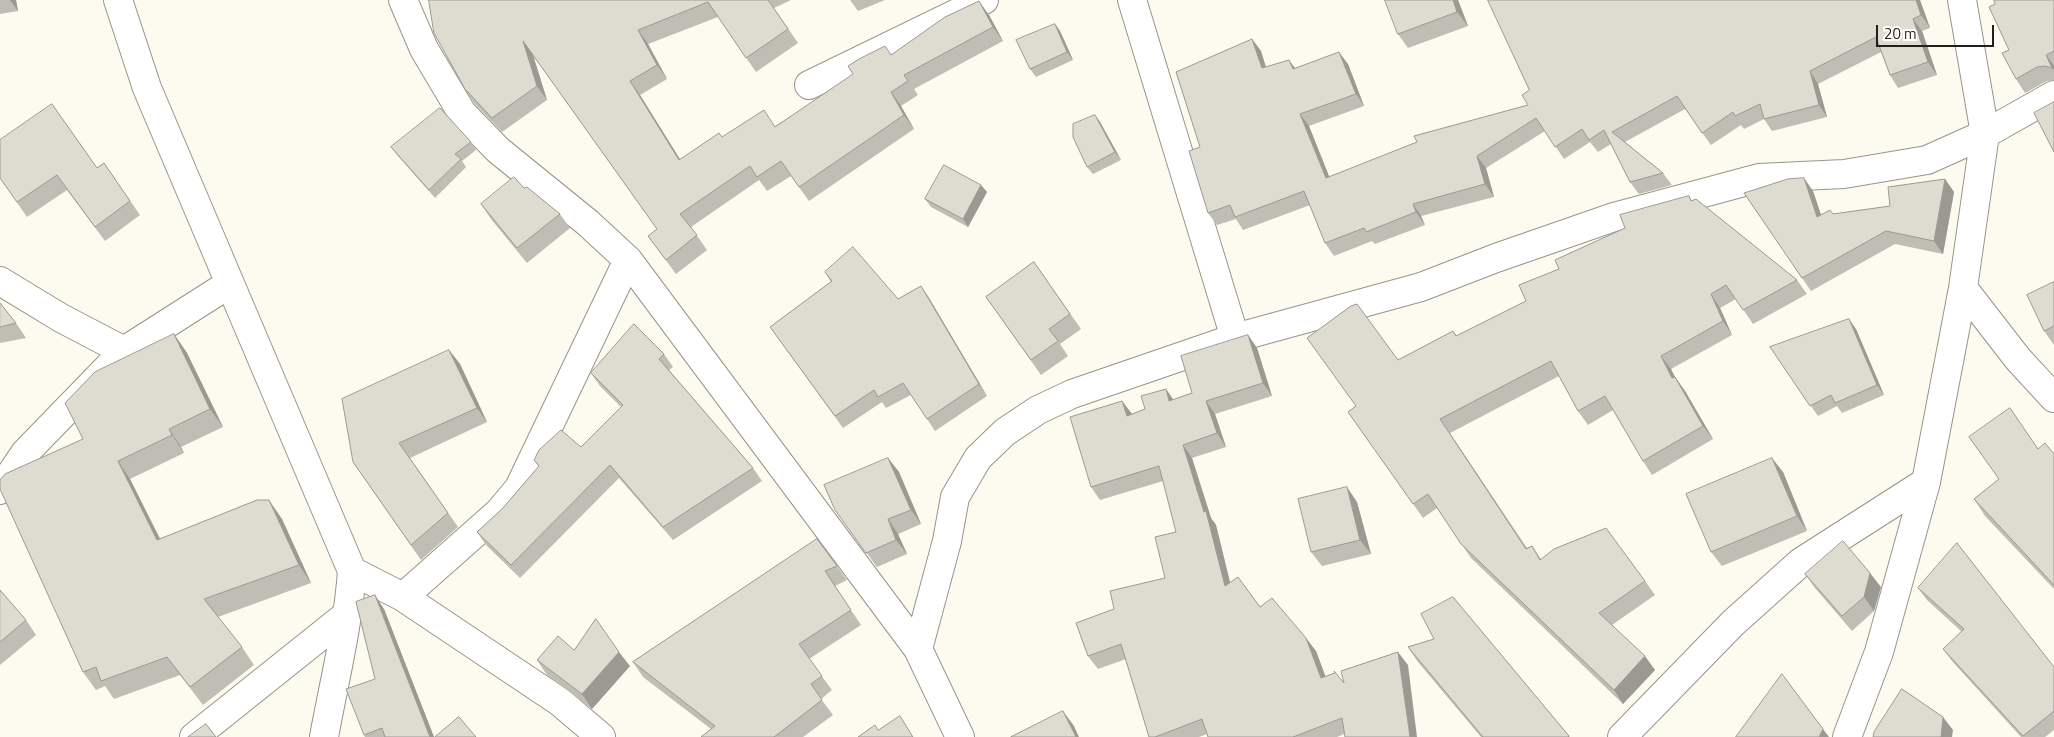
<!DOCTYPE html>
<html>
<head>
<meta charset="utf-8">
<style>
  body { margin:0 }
  #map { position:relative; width:2054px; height:737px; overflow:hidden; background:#fdfbf0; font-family:"Titillium Web",sans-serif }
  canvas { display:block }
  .scale { position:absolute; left:1876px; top:25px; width:118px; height:22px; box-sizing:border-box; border:2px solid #201f1b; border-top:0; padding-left:6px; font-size:15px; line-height:18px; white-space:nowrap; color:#201f1b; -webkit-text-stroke:4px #fff; paint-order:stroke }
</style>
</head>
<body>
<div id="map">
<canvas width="2054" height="737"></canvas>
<div class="scale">20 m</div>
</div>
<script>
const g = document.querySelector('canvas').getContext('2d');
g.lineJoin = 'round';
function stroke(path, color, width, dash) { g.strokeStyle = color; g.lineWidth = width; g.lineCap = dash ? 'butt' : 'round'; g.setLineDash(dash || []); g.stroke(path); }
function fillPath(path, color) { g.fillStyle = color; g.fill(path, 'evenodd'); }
const minor = new Path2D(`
  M118,0L147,88L352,571C348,627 334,682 324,737
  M403,0L424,49L462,113L498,150L588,223L628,260L918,649
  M1132,0L1235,338
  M809,85L984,0
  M0,281L61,318L124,351
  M1963,288L2018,359L2054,398
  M0,490L25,453L124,351L229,284
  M352,571L403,597L560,702L601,737
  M403,597L499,512L519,488L628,260
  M194,737L349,613
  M960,737L918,649L947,541L955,497L978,458L1005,432L1038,410L1072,394L1235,338L1421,287L1496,258L1614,217L1759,178L1844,174L1927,160L1985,134L2054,95
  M1622,737L1733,623L1801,562L1926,482
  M1847,737L1879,652L1926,482L1963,288L1985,134L1962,0`);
const wall = new Path2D(`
  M0,0H16L18,11L0,14Z
  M429,0H791L774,8L798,43L756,72L718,17L648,44L667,79L640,95L680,159L722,137L775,126L892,55L989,15L1003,41L914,89L918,95L901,106L914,129L809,201L791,176L767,191L759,180L691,227L707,250L676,274L648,236L657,229L533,55L547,100L502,132L474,103L465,89Z
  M850,0H885L858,11Z
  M1458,0L1468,26L1408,48L1398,34Z
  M1920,0L1930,28L1922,31L1937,75L1898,88L1890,75L1881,52L1818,84L1827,117L1772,131L1764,119L1744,129L1741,125L1711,145L1685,109L1625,142L1663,173L1672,185L1639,194L1630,182L1611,144L1598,152L1590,142L1564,159L1545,131L1486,168L1494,197L1421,216L1425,225L1375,244L1372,241L1334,256L1325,243L1310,205L1243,230L1236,219L1217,225L1208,213L1200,147L1252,39L1261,51L1266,67L1296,68L1348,64L1364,106L1309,126L1329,177Z
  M2054,0V80L2047,81L2025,93L2016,79L2009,50Z
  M1055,24L1060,31L1073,60L1036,77L1030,69Z
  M1095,115L1100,122L1121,160L1093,174L1087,167Z
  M471,142L476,150L462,161L466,167L435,198L397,155L391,147Z
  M104,163L140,215L105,241L67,190L27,217L0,178L97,168Z
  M1945,179L1954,192L1943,254L1895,244L1811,291L1744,193L1813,191L1821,215L1834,214L1890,206Z
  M981,185L987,192L968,227L931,207L925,199Z
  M524,188L560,214L570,228L527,263L491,219L481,204Z
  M1689,196L1692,201L1797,280L1807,294L1753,324L1736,299L1720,308L1732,335L1671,369L1675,377L1685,391L1713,439L1652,475L1643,461L1613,410L1588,425L1578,411L1559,376L1450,433L1527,548L1532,546L1541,559L1645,581L1655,595L1612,625L1655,670L1623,704L1471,558L1437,508L1423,518L1348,412L1356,406L1398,360L1453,331L1457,336L1526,301L1559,269L1625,228Z
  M1034,262L1081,329L1060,344L1068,356L1041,375L986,297Z
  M825,272L898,299L921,286L929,298L987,396L935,431L911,395L886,408L882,402L843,428L770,327L831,282Z
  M2054,282V345L2044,331Z
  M0,303L16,323L26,338L0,343Z
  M1856,329L1884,395L1842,413L1837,406L1818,416L1770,347Z
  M174,334L187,353L223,427L181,447L184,453L130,479L160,538L282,519L311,583L218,617L242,647L254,665L203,705L180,675L114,699L105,686L96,690L83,672V439Z
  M1248,335L1257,348L1272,396L1215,414L1226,447L1192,458L1211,518L1216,525L1230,582L1316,651L1325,676L1344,683L1408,665L1344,734L1337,737H1208L1207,734L1199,737H1149L1126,659L1098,669L1088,656L1114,609L1165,578L1176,532L1163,481L1100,500L1091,487L1122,401L1132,414L1192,393Z
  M449,350L460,364L487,422L410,458L458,527L421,560L353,462Z
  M664,354L673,367L669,370L753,468L762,481L673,540L619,478L520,578L486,545L477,532L502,509L539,467L534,460L581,447L621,407L600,386L591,373Z
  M2038,449L2054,454V589L1985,516L1974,499Z
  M888,458L899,472L921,524L898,534L907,554L877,567L835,510Z
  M1783,472L1807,531L1722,566L1711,552Z
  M1357,502L1371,554L1322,566L1311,552Z
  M817,539L847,580L835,586L861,625L809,659L832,690L821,699L833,715L803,737H701L711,729L643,677L633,662Z
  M1805,574L1881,587L1874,611L1852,631L1815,588Z
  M1918,588L2054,667V730L2045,737H2021L1952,661L1943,649L1962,632L1927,600Z
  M0,590L26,620L36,635L0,665Z
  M1453,597L1570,737H1481L1418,662L1408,647L1434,639Z
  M384,609L434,737H365L364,735L375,679Z
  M574,650L630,666L592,709L547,675L537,660Z`);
const shadedWall = new Path2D(`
  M10,0H16L18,11Z
  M1453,0H1458L1468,26L1457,12Z
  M1916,0H1920L1930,28L1921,15Z
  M979,1L989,15L1003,41L993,27Z
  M1913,19L1922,31L1937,75L1928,62Z
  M1055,24L1060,31L1073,60L1067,52Z
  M638,30L648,44L667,79L657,65Z
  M1252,39L1261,51L1270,81L1262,68Z
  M523,41L533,55L547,100L537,86Z
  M1339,52L1348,64L1364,106L1356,94Z
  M2046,55L2054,66V70L2052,68Z
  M1289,60L1298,72L1293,69Z
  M1810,71L1818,84L1827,117L1819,105Z
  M630,81L640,95L689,174L679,160Z
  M891,92L901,106L914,129L904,115Z
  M1300,114L1309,126L1335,191L1326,178Z
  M1095,115L1100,122L1121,160L1115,152Z
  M1477,156L1486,168L1494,197L1485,184Z
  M1804,178L1813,191L1826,230L1817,217Z
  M1945,179L1954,192L1943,254L1934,241Z
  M981,185L987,192L968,227L963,219Z
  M1413,204L1421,216L1425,225L1416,212Z
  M921,286L929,298L987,396L979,384Z
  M1711,294L1720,308L1732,335L1723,321Z
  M1849,319L1856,329L1884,395L1877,385Z
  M174,334L187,353L223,427L210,409Z
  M1248,335L1257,348L1272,396L1263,383Z
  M449,350L460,364L487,422L477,408Z
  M1661,356L1671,369L1682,392L1672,378Z
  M1675,377L1685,391L1713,439L1703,426Z
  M1166,389L1175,402L1169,401Z
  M1122,401L1132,414L1127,416Z
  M1206,401L1215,414L1226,447L1217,433Z
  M169,429L181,447L184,453L172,435Z
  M1183,445L1192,458L1211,518L1216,525L1234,599L1225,586L1204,512Z
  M888,458L899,472L921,524L911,510Z
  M1772,458L1783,472L1807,531L1797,516Z
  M118,461L130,479L169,558L157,540Z
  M1347,487L1357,502L1371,554L1360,540Z
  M269,500L282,519L311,583L299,565Z
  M888,519L898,534L907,554L896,540Z
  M1870,573L1881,587L1874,611L1864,597Z
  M375,595L384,609L434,737H430Z
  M1306,638L1316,651L1331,691L1321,678Z
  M619,652L630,666L592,709L582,694Z
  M1398,652L1408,665L1417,737H1410Z
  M1645,656L1655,670L1623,704L1614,690Z
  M1063,711L1074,726L1079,737H1076Z
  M1943,717L1953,730L1952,737H1941Z
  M1823,729L1829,737H1819Z`);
const building = new Path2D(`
  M429,0H768L788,29L746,58L708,2L638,30L657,65L630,81L679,160L719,133L722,137L764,110L775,127L853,74L848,66L859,59L885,46L891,55L945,17L979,1L993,27L904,75L908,81L891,92L904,115L799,187L781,161L757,177L750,166L680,214L697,235L666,260L648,236L657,229L523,41L537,86L492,118L465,89L434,33Z
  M1385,0H1453L1457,12L1398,34Z
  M1488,0H1916L1921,15L1913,19L1928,62L1890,75L1876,37L1810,71L1819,105L1764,119L1760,104L1735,116L1733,112L1702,133L1677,96L1612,132L1663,173L1630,182L1604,130L1589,140L1582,129L1555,147L1536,118L1477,156L1485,184L1413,204L1416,212L1366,232L1364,228L1325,243L1304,191L1235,217L1230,205L1208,213L1189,151L1200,147L1176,72L1252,39L1262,68L1289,60L1293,69L1339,52L1356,94L1300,114L1326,178L1417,142L1414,136L1528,105L1522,95L1529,90Z
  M1994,0H2054V51L2046,55L2052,68L2045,66L2037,67L2016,79L2002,53L2009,50L1989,7L1995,4Z
  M1055,24L1067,52L1030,69L1016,40Z
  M2054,102V152L2034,113Z
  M52,104L97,168L104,163L130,201L95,227L57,175L17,202L0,178V140Z
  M440,108L471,142L455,154L461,159L429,190L391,147Z
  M1095,115L1115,152L1087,167L1073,137V124Z
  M944,165L981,185L963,219L925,199Z
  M514,177L524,188L527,187L560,214L517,248L481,204Z
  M1804,178L1817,217L1830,210L1833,214L1890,206L1888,187L1945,179L1934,241L1886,231L1802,278L1744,193L1788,179Z
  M1689,196L1691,201L1696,199L1797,280L1743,310L1726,285L1711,294L1723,321L1661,356L1672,378L1675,377L1703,426L1643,461L1605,396L1578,411L1551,361L1440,419L1526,549L1532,546L1540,560L1554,549L1606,528L1645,581L1599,613L1645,656L1614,690L1461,544L1428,494L1413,504L1348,412L1356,406L1307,338L1351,306L1357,304L1398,360L1453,331L1456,336L1526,301L1519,285L1559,269L1555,260L1625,228L1620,215Z
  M853,247L898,299L921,286L979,384L927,419L903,383L878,397L874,390L835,416L770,327L832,281L825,272Z
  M1034,262L1070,314L1049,329L1058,341L1031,360L986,297Z
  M2054,282V326L2044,331L2027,295Z
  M0,303L16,323L0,327Z
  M1849,319L1877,385L1835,403L1831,395L1810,406L1770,347Z
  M634,324L664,354L659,359L753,468L663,527L610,465L511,565L477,532L502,509L539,466L534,460L539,450L561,430L581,447L623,405L591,373Z
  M174,334L210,409L169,429L172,435L118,461L157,540L257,500H269L299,565L204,599L242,647L190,687L167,657L101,681L96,667L83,672L0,489V480L5,474L83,439L65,403L95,372Z
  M1248,335L1263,383L1206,401L1217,433L1183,445L1204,512L1206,511L1225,586L1238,577L1260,607L1272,598L1306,638L1321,678L1335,673L1334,671L1344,683L1341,671L1398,652L1410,737H1345L1342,718L1293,737H1208L1202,719L1155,737H1149L1121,644L1088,656L1076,623L1114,609L1110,591L1165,578L1155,537L1176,532L1159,466L1091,487L1070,417L1122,401L1127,416L1145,409L1141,396L1166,389L1169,401L1192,393L1181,356Z
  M449,350L477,408L399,443L448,513L411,545L353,462L342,399Z
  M2010,408L2038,449L2045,443L2054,454V585L1974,499L1999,479L1969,437Z
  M888,458L911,510L888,519L896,540L866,553L835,510L824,485Z
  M1772,458L1797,516L1711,552L1686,494Z
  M1347,487L1360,540L1311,552L1298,499Z
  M817,539L837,566L825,571L851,610L799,644L822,676L811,684L822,700L774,737H701L715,726L633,662Z
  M1843,541L1870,573L1864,597L1842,616L1805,574Z
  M1957,543L2054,667V711L2023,736L1943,649L1964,629L1918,588Z
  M0,590L26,620L0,642Z
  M375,595L430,737H385L382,728L364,735L346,689L375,679L356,602Z
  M1453,597L1569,736L1568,737H1483L1408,647L1434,639L1421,614Z
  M596,619L619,652L582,694L537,660L558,636L574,650Z
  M1782,674L1823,729L1819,737H1736Z
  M1902,689L1943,717L1941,737H1873L1874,732Z
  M1063,711L1076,737H1011Z
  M900,716L913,737H858L875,725L878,730Z
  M459,717L476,737H435Z
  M206,724L216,737H188Z`);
stroke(minor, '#97958b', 30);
stroke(minor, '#fff', 28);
fillPath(wall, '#bfbdb4');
fillPath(shadedWall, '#9b9a92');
fillPath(building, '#dedcd1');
stroke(building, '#9b9a92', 1);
</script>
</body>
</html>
